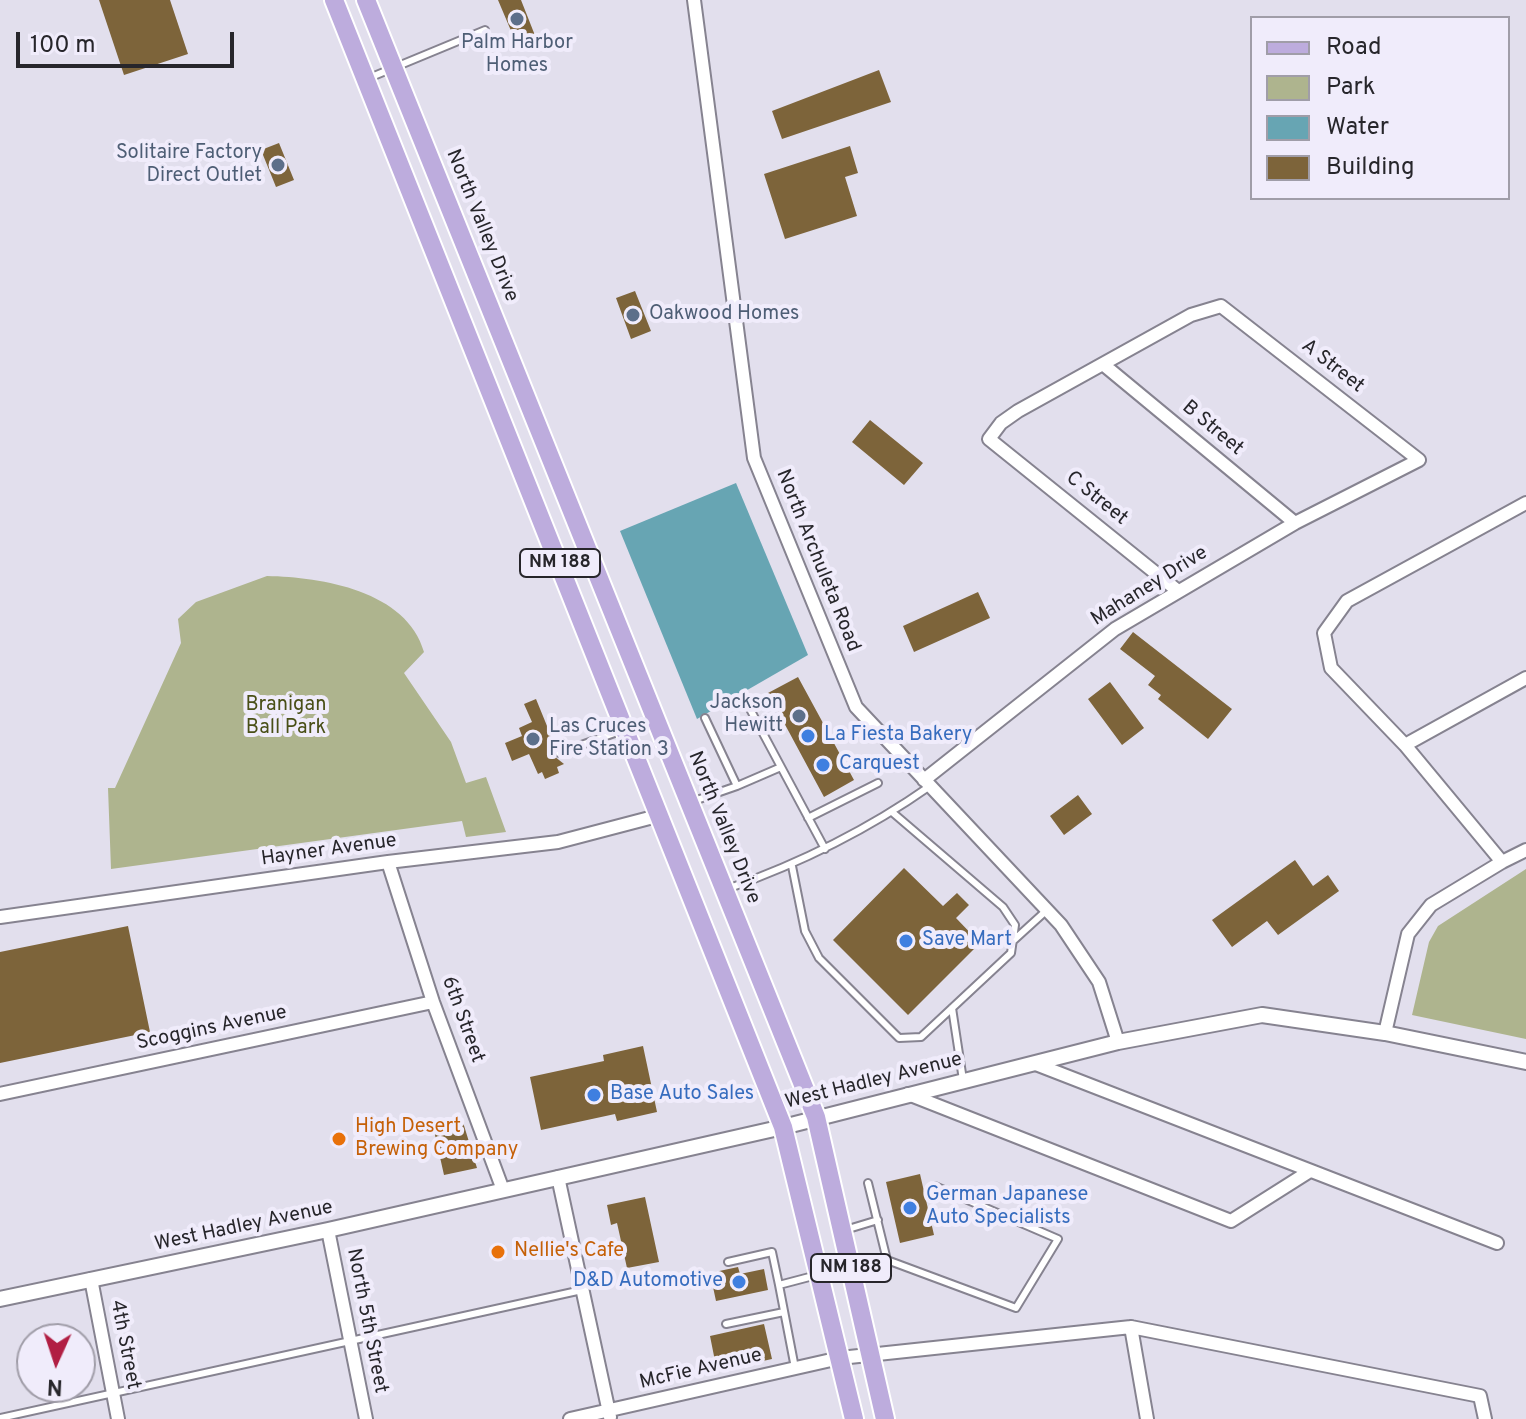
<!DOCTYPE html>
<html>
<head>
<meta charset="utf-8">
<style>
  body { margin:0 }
  #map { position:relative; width:1526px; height:1419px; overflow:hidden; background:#e2dfed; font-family:Overpass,sans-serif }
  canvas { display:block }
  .legend { position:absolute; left:1250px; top:16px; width:260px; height:184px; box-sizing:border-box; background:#f0ecfb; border:2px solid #a09da8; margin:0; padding:10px 14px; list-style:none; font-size:24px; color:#27262b }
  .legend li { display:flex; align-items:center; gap:16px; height:40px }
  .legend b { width:40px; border:2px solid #a09da8 }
  .north { position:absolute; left:16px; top:1323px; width:80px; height:80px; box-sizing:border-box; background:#f0ecfb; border:2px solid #a09da8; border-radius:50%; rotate:183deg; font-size:22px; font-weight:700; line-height:32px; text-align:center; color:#27262b }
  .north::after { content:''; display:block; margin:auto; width:28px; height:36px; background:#b11e43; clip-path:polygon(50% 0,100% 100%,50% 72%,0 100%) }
  .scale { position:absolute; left:16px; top:32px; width:218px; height:36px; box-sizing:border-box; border:4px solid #27262b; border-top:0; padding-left:10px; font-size:24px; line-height:28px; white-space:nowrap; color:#27262b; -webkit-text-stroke:6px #f0ecfb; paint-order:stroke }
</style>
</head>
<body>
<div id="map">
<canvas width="1526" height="1419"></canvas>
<ul class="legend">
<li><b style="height:10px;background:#bdacdd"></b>Road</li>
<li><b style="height:22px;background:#aeb48e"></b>Park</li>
<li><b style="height:22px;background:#67a5b3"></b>Water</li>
<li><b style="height:22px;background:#7d643a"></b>Building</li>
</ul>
<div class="north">N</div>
<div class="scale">100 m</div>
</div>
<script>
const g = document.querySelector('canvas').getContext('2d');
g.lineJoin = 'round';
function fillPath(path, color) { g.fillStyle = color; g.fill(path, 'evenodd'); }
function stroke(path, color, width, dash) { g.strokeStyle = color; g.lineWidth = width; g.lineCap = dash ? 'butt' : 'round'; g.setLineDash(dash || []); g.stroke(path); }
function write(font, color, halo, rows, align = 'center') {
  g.font = font + ' Overpass,sans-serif'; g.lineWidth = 8; g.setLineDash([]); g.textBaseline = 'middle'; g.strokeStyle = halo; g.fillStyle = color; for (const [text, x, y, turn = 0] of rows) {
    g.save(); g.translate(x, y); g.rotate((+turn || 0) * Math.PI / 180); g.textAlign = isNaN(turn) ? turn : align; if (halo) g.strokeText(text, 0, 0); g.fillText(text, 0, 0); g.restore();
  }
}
const green = new Path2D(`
  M267,576C322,577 407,591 424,652L404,673L451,742L466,783L486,777L506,832L466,837L462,821L111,869L108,788H115L181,643L178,619L196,602Z
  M1526,869V1039L1412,1015L1429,942L1438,926Z`);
const water = new Path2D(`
  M736,483L808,655L697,719L620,531Z`);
const building = new Path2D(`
  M99,0H170L188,54L124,75Z
  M498,0H521L536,38L517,45Z
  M879,70L891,102L782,139L772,111Z
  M279,143L294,180L276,187L261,150Z
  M850,146L858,173L845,177L857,216L785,239L764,174Z
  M635,291L651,331L631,339L616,298Z
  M870,420L923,463L904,485L852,442Z
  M978,592L990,618L914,652L903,626Z
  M1133,632L1232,709L1208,739L1158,699L1161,695L1148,685L1155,676L1120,649Z
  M798,677L854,780L824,797L768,693Z
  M1110,682L1144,728L1122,745L1088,699Z
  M536,699L556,748L554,756L564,764L557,767L559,773L545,779L542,772L538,774L529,754L512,761L505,743L522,736L519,728L532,722L524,704Z
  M1078,795L1092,814L1064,835L1050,816Z
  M1295,860L1313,886L1328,875L1339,891L1278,935L1267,921L1232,947L1212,920Z
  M904,868L943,906L957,893L969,905L956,918L980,943L908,1015L833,940Z
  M128,926L150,1032L0,1063V952Z
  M643,1046L657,1112L617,1121L615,1114L541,1130L530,1077L604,1061L603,1055Z
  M462,1119L477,1168L444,1175L433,1126Z
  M920,1174L934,1235L900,1243L886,1182Z
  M645,1197L659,1262L627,1268L617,1223L611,1225L607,1205Z
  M738,1267L740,1274L764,1269L768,1290L716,1301L710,1273Z
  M764,1324L772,1359L717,1371L710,1336Z`);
const service = new Path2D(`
  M369,78L485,30
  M743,696L825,849
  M705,718L737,786L781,767
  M559,753L623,730
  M691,802L737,786
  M808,818L878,783
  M792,866L805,931L819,958L899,1038L921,1037L1011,953L1015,925L1003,907L892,812
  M727,889C801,863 866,831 930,786
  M1014,940L1047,910
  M952,1008L963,1080
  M868,1183L887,1260L1016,1308L1058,1239L935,1186
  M845,1230L878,1220
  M728,1262L772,1252L779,1285
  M726,1324L784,1312
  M795,1368L779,1285L817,1275
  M0,1418L582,1290`);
const minor = new Path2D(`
  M694,0L754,458L856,707L1061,925L1099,982L1118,1042
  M1104,365L1295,523
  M1526,503L1347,601L1324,633L1331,668L1405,745L1502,862L1526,850
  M1405,745L1526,678
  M924,780L1115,629L1295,523L1419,460L1221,306L1191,315L1018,411L1001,423L989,439L1178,591
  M388,862L433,1002L503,1190
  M0,917L388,862L558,842L661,815
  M1385,1033L1408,934L1431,905L1502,862
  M1033,1063L1497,1243
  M0,1094L433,1002
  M908,1094L1231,1221L1310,1171
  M558,1177L610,1417
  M328,1230L366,1419
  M91,1279L118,1419
  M1131,1327L1147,1419
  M570,1419L840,1358L1131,1327L1480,1396L1485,1419`);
const tertiary = new Path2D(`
  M0,1299L328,1230L783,1127L1118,1042L1262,1015L1385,1033L1526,1062`);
const primary = new Path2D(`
  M334,0L783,1127L854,1419
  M366,0L816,1117L885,1419`);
const markers = [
  [517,19,8,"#5c6f8a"],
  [278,165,8,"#5c6f8a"],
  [633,315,8,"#5c6f8a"],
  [799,716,8,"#5c6f8a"],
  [808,736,8,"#3f7fe0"],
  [533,739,8,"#5c6f8a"],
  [823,765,8,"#3f7fe0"],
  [906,941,8,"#3f7fe0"],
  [594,1095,8,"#3f7fe0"],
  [339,1139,8,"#e8710a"],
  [910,1208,8,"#3f7fe0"],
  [498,1252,8,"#e8710a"],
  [739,1282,8,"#3f7fe0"]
];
const shields = [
  [560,563,80],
  [851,1268,80]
];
const shieldNames = [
  ["NM 188",560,563],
  ["NM 188",851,1268]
];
const serviceNames = [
  ["Palm Harbor",517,44,"center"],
  ["Homes",517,67,"center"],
  ["Solitaire Factory",262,154],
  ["Direct Outlet",262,177],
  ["Oakwood Homes",649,315,"left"],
  ["Jackson",783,704],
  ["Hewitt",783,727],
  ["Las Cruces",549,728,"left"],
  ["Fire Station 3",549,751,"left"]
];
const streetNames = [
  ["North Valley Drive",481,226,68],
  ["A Street",1332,367,38],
  ["B Street",1212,429,40],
  ["C Street",1096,499,39],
  ["North Archuleta Road",817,561,68],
  ["Mahaney Drive",1150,587,-32],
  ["North Valley Drive",723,828,68],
  ["Hayner Avenue",329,851,-8],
  ["6th Street",462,1020,70],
  ["Scoggins Avenue",212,1029,-12],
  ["West Hadley Avenue",874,1082,-14],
  ["West Hadley Avenue",244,1227,-12],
  ["North 5th Street",366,1321,79],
  ["4th Street",124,1345,79],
  ["McFie Avenue",701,1370,-13]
];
const parkNames = [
  ["Branigan",286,706],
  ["Ball Park",286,729]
];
const shopNames = [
  ["La Fiesta Bakery",824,736],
  ["Carquest",839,765],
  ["Save Mart",922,941],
  ["Base Auto Sales",610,1095],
  ["German Japanese",926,1196],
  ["Auto Specialists",926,1219],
  ["D&D Automotive",723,1282,"right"]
];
const foodNames = [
  ["High Desert",355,1128],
  ["Brewing Company",355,1151],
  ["Nellie's Cafe",514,1252]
];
fillPath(green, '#aeb48e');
fillPath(water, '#67a5b3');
fillPath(building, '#7d643a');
stroke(service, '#868390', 10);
stroke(minor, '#868390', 16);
stroke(tertiary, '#868390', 18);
stroke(primary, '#fff', 22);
stroke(service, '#fff', 6);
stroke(minor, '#fff', 12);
stroke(tertiary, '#fff', 14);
stroke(primary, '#bdacdd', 18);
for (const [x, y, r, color] of markers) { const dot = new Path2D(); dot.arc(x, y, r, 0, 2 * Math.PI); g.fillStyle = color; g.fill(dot); stroke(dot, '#f0ecfb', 3); }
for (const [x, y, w] of shields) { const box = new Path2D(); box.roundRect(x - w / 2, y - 14, w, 28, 6); g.fillStyle = '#f0ecfb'; g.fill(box); stroke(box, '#27262b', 2); }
write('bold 18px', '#27262b', null, shieldNames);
write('20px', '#4e5e75', '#f0ecfb', serviceNames, 'right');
write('20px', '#27262b', '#f0ecfb', streetNames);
write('20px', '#494f17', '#f0ecfb', parkNames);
write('20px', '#366cbe', '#f0ecfb', shopNames, 'left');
write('20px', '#c56008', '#f0ecfb', foodNames, 'left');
</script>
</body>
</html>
